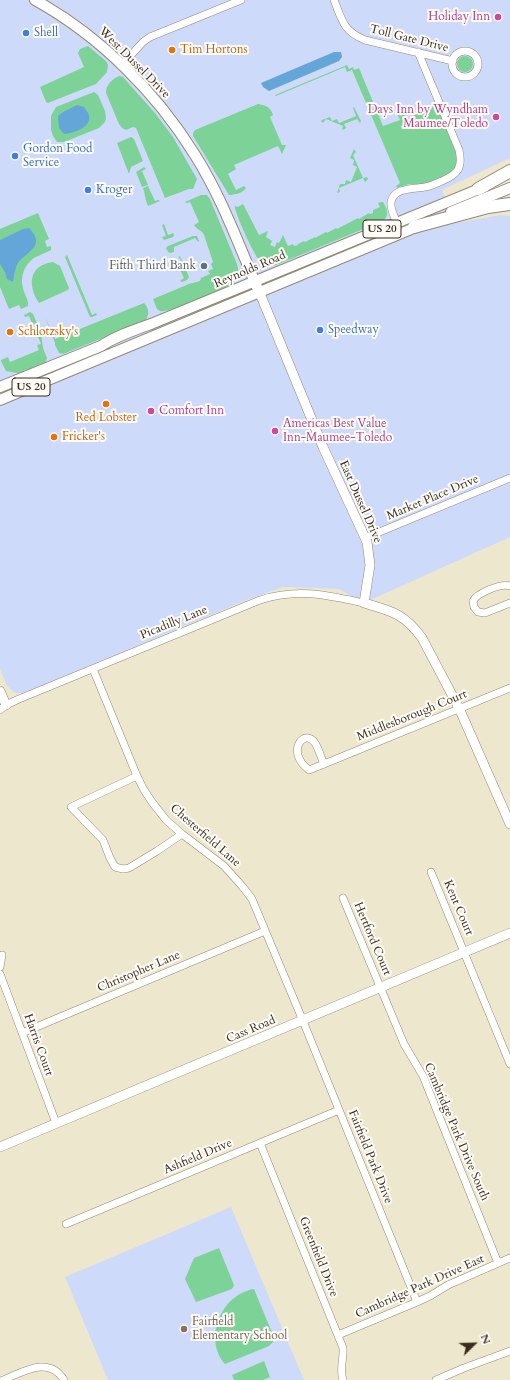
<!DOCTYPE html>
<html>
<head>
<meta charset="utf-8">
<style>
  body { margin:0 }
  #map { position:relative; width:510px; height:1380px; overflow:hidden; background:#ede8cd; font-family:Cardo,serif }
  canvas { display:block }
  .north { position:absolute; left:454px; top:1324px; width:40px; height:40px; -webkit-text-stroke:3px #fdfcf7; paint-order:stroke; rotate:67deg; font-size:11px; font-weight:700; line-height:16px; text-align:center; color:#3b2a1e }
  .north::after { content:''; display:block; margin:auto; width:14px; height:18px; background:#3b2a1e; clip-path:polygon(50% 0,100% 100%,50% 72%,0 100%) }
</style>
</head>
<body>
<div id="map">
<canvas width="510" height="1380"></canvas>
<div class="north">N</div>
</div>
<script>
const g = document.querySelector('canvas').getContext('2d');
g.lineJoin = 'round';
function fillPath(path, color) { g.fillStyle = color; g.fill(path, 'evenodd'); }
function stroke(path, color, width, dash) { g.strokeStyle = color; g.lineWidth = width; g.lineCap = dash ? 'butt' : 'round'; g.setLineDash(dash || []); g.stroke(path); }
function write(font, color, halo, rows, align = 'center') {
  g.font = font + ' Cardo,serif'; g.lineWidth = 4; g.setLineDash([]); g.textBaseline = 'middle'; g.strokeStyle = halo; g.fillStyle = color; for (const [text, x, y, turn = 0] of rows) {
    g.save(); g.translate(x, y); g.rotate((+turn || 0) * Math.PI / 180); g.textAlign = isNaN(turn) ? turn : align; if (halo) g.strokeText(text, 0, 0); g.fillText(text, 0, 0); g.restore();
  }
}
const built = new Path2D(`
  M0,0H510V158L442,190L456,223L501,215L510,216V537L364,603L339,589L283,587L244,601L25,693H15L7,686L0,669Z
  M231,1207L304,1380H108L65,1277Z`);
const green = new Path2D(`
  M88,46L106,61L108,65L107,72L96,84L48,103L46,102L40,87L84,67L78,53L80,49Z
  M457 64a8 8 0 1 1 16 0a8 8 0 1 1-16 0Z
  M347,65L349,69L353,67L354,70L359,68L383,126L400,120L397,113L401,116L404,114L407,119L436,105L457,154V166L453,171L447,175L424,184H409L397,188L396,186L400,183L352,70L347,72L345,67L276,96L275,95Z
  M119,76L123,77L155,113L173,137L197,179L193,189H189L165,198L136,128L133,127L126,130L122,128L119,124L106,93C106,85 111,80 119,76Z
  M94,92L98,95L105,111L106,118L105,122L99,128L64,142H57L53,136L51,130V116L56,107Z
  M258,104C266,105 271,108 273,115L270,117L282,145H286L282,154L278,146L234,165L236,169L228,174L236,190L244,186L246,188C243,193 234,195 229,195L193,136V133L195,130Z
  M354,107L361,121L360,123L357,119L344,124L346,128L343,130L342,129L343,126L326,119L323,123L321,121L322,120L330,117L332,121L337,119L339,123L356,116L353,108Z
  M131,137L134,139L143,161L131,167L129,174L117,143Z
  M354,149L356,152L353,155L363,178L367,177L368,179L365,182L363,178L339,188L340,192L337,193L340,184H345L346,180L351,182L357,167L353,165L354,160L350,158Z
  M144,167L146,169L142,171L148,185L142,187L136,172Z
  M148,186L155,201L158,200L160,201L148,206C145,200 145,194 143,188Z
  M201,195H207L210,199L237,264C238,269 240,274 237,279C232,287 168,314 160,311L157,309L153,299L189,284L200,281L201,278L210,274L208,271L213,269L211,264L213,262L204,235C202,230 197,230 194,225L199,222L190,202L187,203L185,202Z
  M381,202H383C387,209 390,215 383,221L276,265C272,266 267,267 263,265C256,260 237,218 235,208V206L238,207L243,204L259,235L268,231L266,237L272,241L270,245L275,247L277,242L279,243L283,235L288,246L293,244L294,246L298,245V244L304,241L305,242L315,237V238L326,232L327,233L336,228L337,229L358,218L359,219L369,213L370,214L373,213V210L380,207L378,203Z
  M38,213L49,239L45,241L47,247L51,246V250C46,253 39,255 34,258C24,265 20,277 23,288C24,294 29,300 28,306L21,309L19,305L9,309L0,287V229Z
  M164,224L168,235L173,233L174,235L173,237L164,240L162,237L166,236L162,225Z
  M193,236H197L199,241L198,242L195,238L174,247V252L170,253L168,252L166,248L168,246Z
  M67,255L92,315L96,313L97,315L92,317H90L65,257Z
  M180,256L189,277L187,280L182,282L180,281L184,278L176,261L173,262L172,261L173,259L180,262L181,259L178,258Z
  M53,262L60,266L69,288L68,290L39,303C27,285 29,265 53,262Z
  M144,303C149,308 150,315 145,321L63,354L59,353L55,345V343L45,317L55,339Z
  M30,312L33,314L41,333L43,348L47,358L45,364L22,374L6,371L1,361V360L8,357L10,362L39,350L37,345L41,344L29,316L25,317L24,315Z
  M219,1248L234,1285L232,1289L196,1302L185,1279L194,1258Z
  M254,1289L273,1335V1342L269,1346L225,1364C203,1339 221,1294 254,1289Z
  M264,1361L270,1377L263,1380H234L232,1375Z`);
const water = new Path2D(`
  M334,52H341L342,57L339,61L269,91L263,87L261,83Z
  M77,105L84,107C85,109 88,112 89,115C92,128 73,133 64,134L59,128L58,116L63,112Z
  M29,228C47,246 26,252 18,263C15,268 14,276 13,282L7,279L5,272L0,264V240L23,229Z`);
const street = new Path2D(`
  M334,0C342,20 343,31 365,40L453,61
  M452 64a13 13 0 1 1 26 0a13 13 0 1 1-26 0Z
  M121,66L143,42L150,37L241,0
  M397,223C394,216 390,209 391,202C394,187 414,189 425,187C431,186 437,183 442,181C458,174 463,168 459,150L418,52
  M365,538L510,478
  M510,586C501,583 477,593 473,601L474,607L478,612L485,613L510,603
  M93,669L137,776L144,790L152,802L166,820L182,834L224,866L242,886L252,899L303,1021L417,1302
  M0,710L6,705L19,699L260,600C298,588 326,595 364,603
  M324,764C321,758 319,749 315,743C304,727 285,752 309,770L324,764L510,688
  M137,776L71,807L103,840L110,858L115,867L123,869L129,868L157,851L182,834
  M431,872L510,1064
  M343,898L404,1044L423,1076L498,1263
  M0,967L2,955
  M0,974L56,1123
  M22,1033L265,931
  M260,1143L343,1348C344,1359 339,1369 343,1380
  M66,1224L339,1110
  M338,1335L417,1302L430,1296L448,1285L510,1258
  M3,1380C23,1372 49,1355 64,1380
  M436,1380L464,1368L510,1351`);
const secondary = new Path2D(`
  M259,291L323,447L367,542L370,565L364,603C391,611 404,613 422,638L459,708L510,824
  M0,691L6,705
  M0,1147L510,933`);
const primary = new Path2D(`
  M35,0C100,36 156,92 195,155C221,196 238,243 257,287
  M451,212L510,188
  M0,387L101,346C116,336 134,330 151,324L484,187
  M0,400L421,225`);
const highway = new Path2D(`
  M478,189L510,171
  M414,227L488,207L510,204`);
const markers = [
  [498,17,4,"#d1479c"],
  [26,33,4,"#3f7fe0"],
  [172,50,4,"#e8710a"],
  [496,117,4,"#d1479c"],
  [15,156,4,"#3f7fe0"],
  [88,190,4,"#3f7fe0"],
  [204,266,4,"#5c6f8a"],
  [320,330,4,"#3f7fe0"],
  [10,332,4,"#e8710a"],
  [106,404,4,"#e8710a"],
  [151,411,4,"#d1479c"],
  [275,431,4,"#d1479c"],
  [54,437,4,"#e8710a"],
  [184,1329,4,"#8d6e63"]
];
const shields = [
  [382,229,38],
  [31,387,38]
];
const shieldNames = [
  ["US 20",382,229],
  ["US 20",31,387]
];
const hotelNames = [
  ["Holiday Inn",490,17],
  ["Days Inn by Wyndham",488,110],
  ["Maumee/Toledo",488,124],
  ["Comfort Inn",159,411,"left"],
  ["Americas Best Value",283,424,"left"],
  ["Inn-Maumee-Toledo",283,438,"left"]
];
const shopNames = [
  ["Shell",34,33],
  ["Gordon Food",23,149],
  ["Service",23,163],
  ["Kroger",96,190],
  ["Speedway",328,330]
];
const streetNames = [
  ["Toll Gate Drive",409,39,14],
  ["West Dussel Drive",134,63,45],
  ["Reynolds Road",250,270,-23],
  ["Market Place Drive",433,498,-23],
  ["East Dussel Drive",360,502,66],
  ["Picadilly Lane",174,623,-22],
  ["Middlesborough Court",412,716,-22],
  ["Chesterfield Lane",205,836,41],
  ["Kent Court",458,908,67],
  ["Hertford Court",372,939,67],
  ["Christopher Lane",139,972,-23],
  ["Cass Road",251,1030,-23],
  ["Harris Court",38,1045,70],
  ["Cambridge Park Drive South",456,1132,67],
  ["Ashfield Drive",198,1157,-23],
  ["Fairfield Park Drive",370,1157,68],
  ["Greenfield Drive",318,1257,68],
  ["Cambridge Park Drive East",420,1287,-24]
];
const foodNames = [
  ["Tim Hortons",180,50],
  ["Schlotzsky's",18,332],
  ["Red Lobster",106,418,"center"],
  ["Fricker's",62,437]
];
const serviceNames = [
  ["Fifth Third Bank",196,266]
];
const educationNames = [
  ["Fairfield",192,1322],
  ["Elementary School",192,1336]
];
fillPath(built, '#cedafa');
fillPath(green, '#7dd397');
fillPath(water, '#65a6d8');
stroke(street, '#948976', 8);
stroke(secondary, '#948976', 10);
stroke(primary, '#948976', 12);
stroke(highway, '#948976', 14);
stroke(street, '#fff', 7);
stroke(secondary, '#fff', 9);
stroke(primary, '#fff', 10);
stroke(highway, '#fff', 12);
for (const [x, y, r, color] of markers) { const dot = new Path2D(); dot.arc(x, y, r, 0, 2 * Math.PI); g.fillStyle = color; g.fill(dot); stroke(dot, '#fdfcf7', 1.5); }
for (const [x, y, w] of shields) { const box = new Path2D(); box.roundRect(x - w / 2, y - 9, w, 18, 3); g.fillStyle = '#fdfcf7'; g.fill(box); stroke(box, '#3b2a1e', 1); }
write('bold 11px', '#3b2a1e', null, shieldNames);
write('12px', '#b23c85', '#fdfcf7', hotelNames, 'right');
write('12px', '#366cbe', '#fdfcf7', shopNames, 'left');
write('12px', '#3b2a1e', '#fdfcf7', streetNames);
write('12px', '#c56008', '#fdfcf7', foodNames, 'left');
write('12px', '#4e5e75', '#fdfcf7', serviceNames, 'right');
write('12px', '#785e54', '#fdfcf7', educationNames, 'left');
</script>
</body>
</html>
